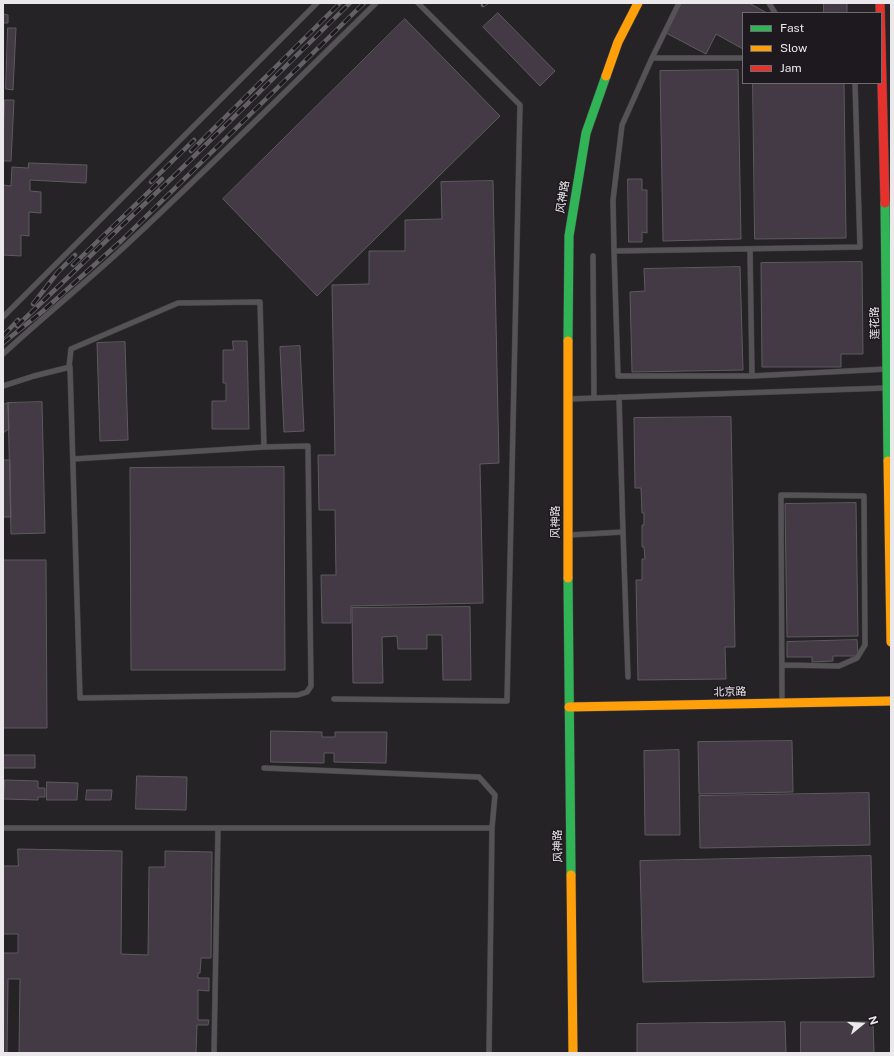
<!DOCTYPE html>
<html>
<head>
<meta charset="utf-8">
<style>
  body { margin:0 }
  #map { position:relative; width:894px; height:1056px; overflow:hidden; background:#262327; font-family:"Public Sans",sans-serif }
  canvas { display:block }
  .frame { position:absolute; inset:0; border:4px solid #ebe8ec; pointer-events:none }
  .legend { position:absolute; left:742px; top:12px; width:140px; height:72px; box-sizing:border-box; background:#1d191f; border:1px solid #6f6c71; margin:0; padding:5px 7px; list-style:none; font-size:12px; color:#ebe8ec }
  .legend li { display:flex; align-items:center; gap:8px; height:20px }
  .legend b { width:20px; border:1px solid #6f6c71 }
  .north { position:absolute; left:842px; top:1004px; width:40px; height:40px; -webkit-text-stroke:3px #1d191f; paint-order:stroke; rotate:72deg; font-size:11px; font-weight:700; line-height:16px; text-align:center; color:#ebe8ec }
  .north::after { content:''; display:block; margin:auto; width:14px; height:18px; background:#ebe8ec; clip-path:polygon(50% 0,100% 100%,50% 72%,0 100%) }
</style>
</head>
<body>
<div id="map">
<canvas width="894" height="1056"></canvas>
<div class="frame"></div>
<ul class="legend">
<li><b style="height:5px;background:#30b455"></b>Fast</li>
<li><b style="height:5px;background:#ff9f0a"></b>Slow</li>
<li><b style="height:5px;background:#e5322d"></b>Jam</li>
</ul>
<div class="north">N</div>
</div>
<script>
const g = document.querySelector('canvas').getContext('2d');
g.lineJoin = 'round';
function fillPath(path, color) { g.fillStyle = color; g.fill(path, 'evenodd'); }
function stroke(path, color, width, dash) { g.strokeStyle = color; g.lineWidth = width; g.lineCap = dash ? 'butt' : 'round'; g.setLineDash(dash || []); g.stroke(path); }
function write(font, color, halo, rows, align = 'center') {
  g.font = font + ' "Public Sans","Noto Sans SC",sans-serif'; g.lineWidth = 3; g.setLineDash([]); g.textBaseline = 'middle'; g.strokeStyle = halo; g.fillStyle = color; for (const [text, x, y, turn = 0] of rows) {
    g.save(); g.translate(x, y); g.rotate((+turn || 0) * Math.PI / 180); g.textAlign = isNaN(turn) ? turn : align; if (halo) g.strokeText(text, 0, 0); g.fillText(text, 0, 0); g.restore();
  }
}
const building = new Path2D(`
  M682,3H749L767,13H743V49L716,34L706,54L666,33Z
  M824,3H847V13H824Z
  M498,13L555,71L540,86L483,27Z
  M3,14L8,15V23H3Z
  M405,19L500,116L317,296L223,199Z
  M8,28H16L13,90L6,89Z
  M738,70L741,239L663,241L660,71Z
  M753,83H844L846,238L755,239Z
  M5,100H14L11,161H3Z
  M29,163L87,165L86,183L30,180V191L41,192V213L29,212V236L21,235V256L3,255V185L11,186L12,167L28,168Z
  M628,179H642V190H647V233L642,232V242H629Z
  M493,181L499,463L480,464L483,603L351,606V623H322L321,575H336L335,510H319L318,455H335L332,285L369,284V251H405V220L442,219L441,182Z
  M862,262L863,354H841V367H762L761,263Z
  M740,267L743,370L632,372L630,292L645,291L644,269Z
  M233,341H247L249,429H212V401H226V383H223V350H233Z
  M125,342L128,440L100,441L97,343Z
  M300,346L304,431L284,432L280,347Z
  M42,402L45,533L11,534L8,403Z
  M8,403L9,429L3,433V405Z
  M731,417L735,647H725L726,679L638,680L636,580H642V559H645L644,547H642V525H644V513H642L641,488H635L634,418Z
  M3,460H10L11,517H3Z
  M284,467L285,670H131L130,468Z
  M856,503L858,636L787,637L785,504Z
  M3,560H46L47,728H3Z
  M470,607L471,680H443L442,635H427V649H398L397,636L382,637L383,683H353L352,608Z
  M857,640L858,656H833V661L812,662V657H787V642Z
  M271,731L322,732V737H335V732H387L386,763L334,762V753H324V763L271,762Z
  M792,741L793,792L699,794L698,742Z
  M679,750L680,835H645L644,751Z
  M3,755H35V768H3Z
  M137,776L187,777L186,810L136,809Z
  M5,780L38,781V788H45V797H38V800L4,799Z
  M47,782L78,783L77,800H47Z
  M87,790H112L111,800H86Z
  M869,793L870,845L700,848L699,796Z
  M18,849L122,851L121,954L148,955L149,867H165V851L212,852L211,958H201L200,973H198V978H209V991L198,990V1020H209L208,1025H197L196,1053H19L20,979H8L7,1053H3V953H18V934H3V866H18Z
  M871,856L874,977L643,982L640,861Z
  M785,1022L786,1053H637V1024Z
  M801,1022H873L874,1053H801Z`);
const lane = new Path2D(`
  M769,3L775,13
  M652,58L679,3
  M743,58H652L622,125L613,200L614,251L860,247L855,83
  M750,249L752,376L887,369
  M614,251L618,376H752
  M593,256L594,398
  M3,317L317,3
  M3,354C42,318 84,284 123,248C209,168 292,85 376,3
  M3,386L34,376L70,367L80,698L298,695L307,692L311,686L308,446L264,447L260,302L178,303L71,349L69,367
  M568,399L886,388
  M73,459L264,447
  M623,532L628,677
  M569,535L623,532L619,397
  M334,699L507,701L520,105L418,3
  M782,702L781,495L864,496L865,645L857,658L839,666L782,665
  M264,768L479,777L495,795L492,828
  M3,828H492L489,1053
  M214,1053L218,828`);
const fast = new Path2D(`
  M885,203L888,461
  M568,341L569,236L586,133L606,76
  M568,578L571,875`);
const slow = new Path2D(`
  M606,76L618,42L638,3
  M568,341V578
  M888,461L891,642
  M569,707L891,701
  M571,875L573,1053`);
const jam = new Path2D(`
  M880,3L885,203`);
const rail = new Path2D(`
  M483,5L486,3
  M191,151L340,3
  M151,182L194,140
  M73,265L162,179
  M33,304L58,272L75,255
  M17,326L175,175L350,3
  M3,336L18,320
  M3,343L43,311L121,241L364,3`);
const streetNames = [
  ["风神路",563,197,-81],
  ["莲花路",875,323,-91],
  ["风神路",556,522,-90],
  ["北京路",730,692,-1],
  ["风神路",558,846,-91]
];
fillPath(building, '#433a45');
stroke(building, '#5d5b5e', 1);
stroke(lane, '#434144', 6);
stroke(fast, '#434144', 10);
stroke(slow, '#434144', 10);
stroke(jam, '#434144', 10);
stroke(lane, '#555355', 5);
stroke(fast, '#30b455', 9);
stroke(slow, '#ff9f0a', 9);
stroke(jam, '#e5322d', 9);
stroke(rail, '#636163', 4.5);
stroke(rail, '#1d191f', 3, [9]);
write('11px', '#ebe8ec', '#1d191f', streetNames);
</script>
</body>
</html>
